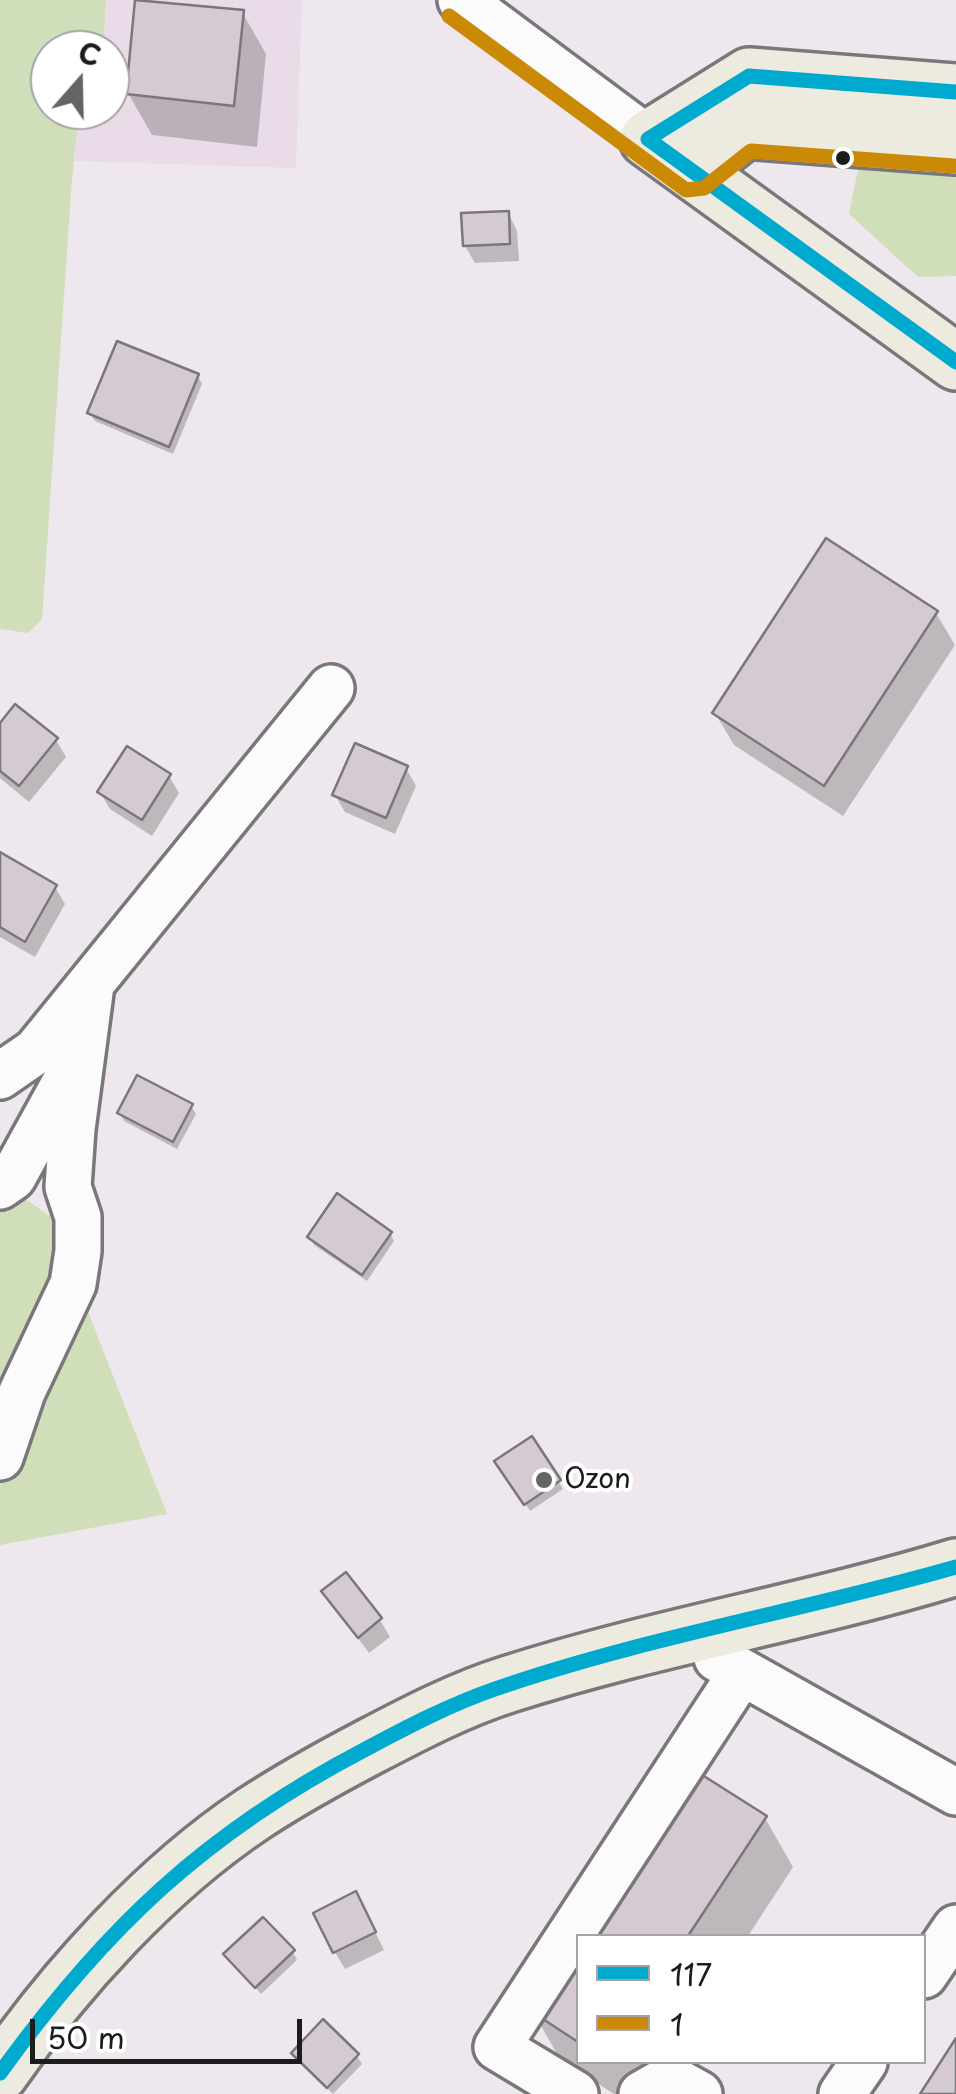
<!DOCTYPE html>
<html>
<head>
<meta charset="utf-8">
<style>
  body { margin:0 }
  #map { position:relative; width:956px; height:2094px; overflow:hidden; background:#eee7ed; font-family:"Playpen Sans",sans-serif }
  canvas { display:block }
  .legend { position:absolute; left:576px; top:1934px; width:350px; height:130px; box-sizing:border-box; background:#fff; border:2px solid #a4a4a4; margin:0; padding:12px 18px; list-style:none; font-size:30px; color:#1c1c1c }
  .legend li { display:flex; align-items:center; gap:20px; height:50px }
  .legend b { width:50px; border:2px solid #a4a4a4 }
  .north { position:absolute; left:30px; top:30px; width:100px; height:100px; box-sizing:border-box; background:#fff; border:2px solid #a4a4a4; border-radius:50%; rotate:20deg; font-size:28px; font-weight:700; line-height:40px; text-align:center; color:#1c1c1c }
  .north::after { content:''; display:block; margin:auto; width:35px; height:45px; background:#666365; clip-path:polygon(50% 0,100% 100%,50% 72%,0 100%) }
  .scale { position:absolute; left:30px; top:2019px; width:272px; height:45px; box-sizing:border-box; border:5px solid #1c1c1c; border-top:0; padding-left:12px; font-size:30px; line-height:35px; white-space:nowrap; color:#1c1c1c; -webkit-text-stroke:8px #fff; paint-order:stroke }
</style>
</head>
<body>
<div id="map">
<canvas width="956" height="2094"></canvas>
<ul class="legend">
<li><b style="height:12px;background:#00a9ce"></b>117</li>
<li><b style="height:12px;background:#cb8a06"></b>1</li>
</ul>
<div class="north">С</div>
<div class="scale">50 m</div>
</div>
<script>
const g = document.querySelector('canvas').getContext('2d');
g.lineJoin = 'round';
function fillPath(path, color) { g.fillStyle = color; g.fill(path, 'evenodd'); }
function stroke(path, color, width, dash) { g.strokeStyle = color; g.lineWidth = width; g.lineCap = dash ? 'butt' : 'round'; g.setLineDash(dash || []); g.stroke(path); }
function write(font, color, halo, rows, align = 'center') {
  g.font = font + ' "Playpen Sans",sans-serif'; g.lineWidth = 8; g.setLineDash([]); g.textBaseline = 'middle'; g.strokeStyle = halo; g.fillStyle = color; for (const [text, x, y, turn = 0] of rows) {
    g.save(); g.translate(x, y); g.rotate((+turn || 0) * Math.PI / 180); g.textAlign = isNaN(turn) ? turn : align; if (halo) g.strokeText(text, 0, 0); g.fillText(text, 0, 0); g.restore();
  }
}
const built = new Path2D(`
  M106,0H302L296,168L74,161L78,120L83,110H110V50H103Z`);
const green = new Path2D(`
  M0,0H106L103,50H50V110H83L78,120L72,178L42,619L28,633L0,629Z
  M901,160L956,165V276L918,277L849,214L858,170Z
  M0,1181L51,1217L167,1514L0,1545Z`);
const shadow = new Path2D(`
  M242,12L266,54L257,147L152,135L128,93Z
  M508,213L517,231L519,261L475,263L465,246Z
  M198,376L202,384L173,454L95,421L90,413Z
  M936,613L955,645L843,816L734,745L715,713Z
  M0,727L56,740L66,757L29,802L0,778Z
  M406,768L416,786L395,834L345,812L335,795Z
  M169,776L179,793L152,836L110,809L100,792Z
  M0,858L55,887L65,904L35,957L0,937Z
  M191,1106L196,1114L177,1149L124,1121L120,1113Z
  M390,1233L394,1241L367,1281L314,1245L310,1237Z
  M531,1439L563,1489L530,1511L502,1470Z
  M324,1592L380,1620L390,1637L369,1653Z
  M765,1818L793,1867L748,1936H580Z
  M365,1912L384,1950L345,1969L335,1952Z
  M578,1939V2062H666L645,2094H614L560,2059L532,2010Z
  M293,1952L297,1960L261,1994L226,1955Z
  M294,2053L357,2056L362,2064L333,2094Z`);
const building = new Path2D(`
  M135,0L244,10L234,106L126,94Z
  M509,211L510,244L463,246L461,213Z
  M117,341L199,374L169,447L87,413Z
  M826,538L938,611L824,786L712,713Z
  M15,704L58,738L19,786L0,771V723Z
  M355,743L408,766L386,818L332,795Z
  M127,746L171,774L142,820L97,792Z
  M0,852L57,885L25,942L0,927Z
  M137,1075L193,1104L173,1142L117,1113Z
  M337,1193L392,1232L362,1275L307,1237Z
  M532,1436L561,1480L524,1505L494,1461Z
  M346,1572L382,1618L358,1638L321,1591Z
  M688,1766L767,1816L688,1936H578V2042L529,2010Z
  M356,1891L376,1932L333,1953L313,1913Z
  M263,1917L295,1950L255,1988L223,1954Z
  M323,2019L359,2054L327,2088L291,2053Z
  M956,2038V2094H920Z`);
const minor = new Path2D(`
  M461,0L648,139
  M0,1076L36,1051L331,688
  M0,1186L13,1177L68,1077
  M0,1457L22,1392L73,1284L78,1251V1217L68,1187L72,1129L91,985
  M717,1658L956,1792
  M924,1975L956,1928
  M575,2094L497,2047L742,1672
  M642,2094L670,2078L699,2094
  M842,2094L864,2062`);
const major = new Path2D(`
  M956,92L749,76L648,139L956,362
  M693,171L745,130L956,146
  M0,2073C65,1979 157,1878 253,1814C291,1789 331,1767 371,1746C415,1723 461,1699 509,1684C656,1637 809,1612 956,1567`);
const bus1 = new Path2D(`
  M956,92L749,76L648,139L956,362
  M0,2073C105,1928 205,1833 364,1750C407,1727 449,1705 495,1689C645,1637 803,1611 956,1567`);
const bus2 = new Path2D(`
  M449,16L686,190L704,188L751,151L954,166`);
const markers = [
  [843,158,9,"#1c1c1c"],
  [544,1480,10,"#666365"]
];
const poiNames = [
  ["Ozon",564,1480]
];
fillPath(built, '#eadbe8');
fillPath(green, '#d0deb9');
fillPath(shadow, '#0003');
fillPath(building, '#d5cad4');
stroke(building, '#7a777a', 2.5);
stroke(minor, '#7a777a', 52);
stroke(major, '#7a777a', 62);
stroke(minor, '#fcfbfc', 45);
stroke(major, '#edeadf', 55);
stroke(bus1, '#00a9ce', 15);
stroke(bus2, '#cb8a06', 15);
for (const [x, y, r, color] of markers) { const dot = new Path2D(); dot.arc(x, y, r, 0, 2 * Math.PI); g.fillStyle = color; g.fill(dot); stroke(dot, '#fff', 4); }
write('28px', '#1c1c1c', '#fff', poiNames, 'left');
</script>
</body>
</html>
